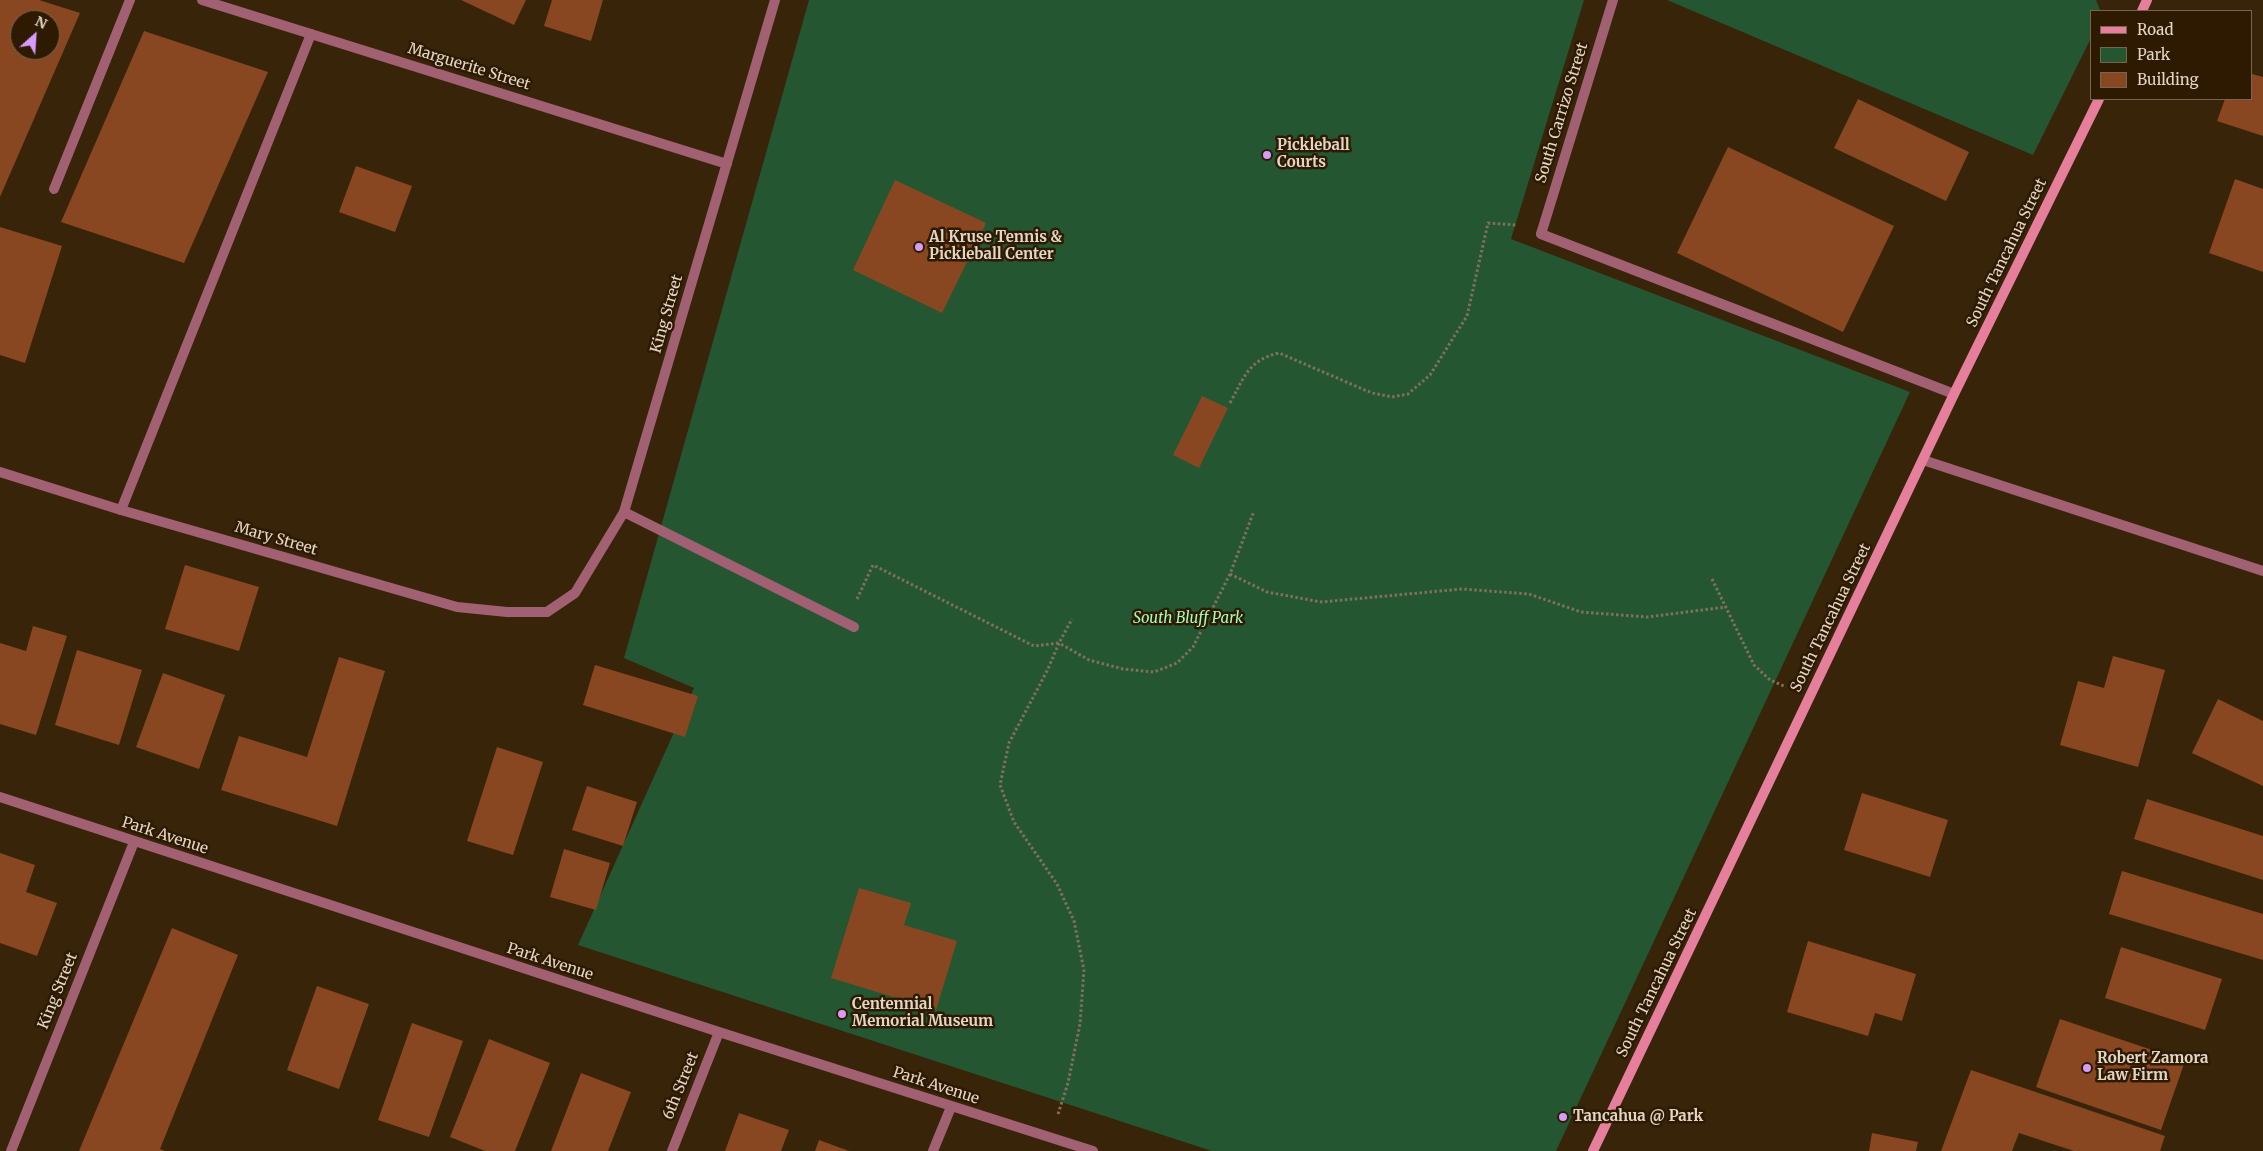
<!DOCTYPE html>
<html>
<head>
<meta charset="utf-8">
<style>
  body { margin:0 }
  #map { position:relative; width:2263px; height:1151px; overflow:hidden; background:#382409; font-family:Merriweather,serif }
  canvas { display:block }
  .legend { position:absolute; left:2090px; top:10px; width:162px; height:90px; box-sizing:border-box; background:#2d1a01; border:1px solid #766550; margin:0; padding:6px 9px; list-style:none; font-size:15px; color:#e3d6c7 }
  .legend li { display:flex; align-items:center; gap:10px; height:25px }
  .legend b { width:25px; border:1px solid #766550 }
  .north { position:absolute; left:10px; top:10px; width:50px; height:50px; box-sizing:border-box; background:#2d1a01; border:1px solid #766550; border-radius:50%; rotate:26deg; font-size:14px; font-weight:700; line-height:20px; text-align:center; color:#e3d6c7 }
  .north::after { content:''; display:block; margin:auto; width:18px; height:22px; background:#d59cfb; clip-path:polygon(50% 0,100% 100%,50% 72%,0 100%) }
</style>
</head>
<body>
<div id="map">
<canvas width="2263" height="1151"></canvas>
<ul class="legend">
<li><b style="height:6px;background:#e57f9c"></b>Road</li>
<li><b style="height:14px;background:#255632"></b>Park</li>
<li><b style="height:14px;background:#884720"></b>Building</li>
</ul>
<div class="north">N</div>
</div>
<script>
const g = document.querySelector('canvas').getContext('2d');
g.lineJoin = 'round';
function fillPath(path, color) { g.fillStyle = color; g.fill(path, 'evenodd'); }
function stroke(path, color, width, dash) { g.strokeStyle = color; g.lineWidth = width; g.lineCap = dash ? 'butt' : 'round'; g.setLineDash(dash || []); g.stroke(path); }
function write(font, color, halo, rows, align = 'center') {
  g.font = font + ' Merriweather,serif'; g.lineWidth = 5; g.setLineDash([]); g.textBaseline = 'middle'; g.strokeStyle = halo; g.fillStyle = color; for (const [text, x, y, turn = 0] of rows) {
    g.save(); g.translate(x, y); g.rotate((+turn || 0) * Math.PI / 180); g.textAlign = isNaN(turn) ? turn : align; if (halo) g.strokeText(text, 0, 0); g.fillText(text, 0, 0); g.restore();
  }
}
const green = new Path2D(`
  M809,0H1584L1511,239L1910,392L1556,1151H1212L578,945L694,688L624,658Z
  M1667,0H2096L2100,10L2092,11V36L2033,155Z`);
const building = new Path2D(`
  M0,0H39L80,13L0,197ZM20,20H50V50H20Z
  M461,0H526L514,25Z
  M552,0H603L591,41L544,26Z
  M144,31L268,72L184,263L61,222Z
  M2252,74L2263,77V136L2217,121L2225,99H2252Z
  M1858,99L1969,152L1946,201L1834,148Z
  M1728,147L1894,226L1843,332L1677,253Z
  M356,166L412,186L395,232L339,212Z
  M2235,179L2263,189V272L2209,253Z
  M895,180L986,223L942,313L853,270Z
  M0,227L62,246L25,363L0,355Z
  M1202,396L1228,408L1199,468L1173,455Z
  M185,565L259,587L239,651L165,629Z
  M33,626L67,636L36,735L0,724V643L26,651Z
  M77,650L142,670L119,745L55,725Z
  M2113,656L2165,670L2138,767L2060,745L2078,681L2104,688Z
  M339,657L385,671L337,826L221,790L239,736L307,757Z
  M595,665L698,696L685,737L583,705Z
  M163,673L225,695L199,769L136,747Z
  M2218,699L2263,721V786L2192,753Z
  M497,747L543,762L513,855L467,841Z
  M587,786L637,802L623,846L572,830Z
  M1862,793L1948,820L1930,877L1844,850Z
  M2147,799L2263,836V880L2134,839Z
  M564,849L610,863L596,910L550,897Z
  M0,853L35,865L26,892L57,903L37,956L0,943Z
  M2122,871L2263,914V960L2109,914Z
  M859,888L911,903L904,925L957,941L936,1010L831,978Z
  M172,928L238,955L160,1149L165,1151H79Z
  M1808,941L1916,974L1902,1021L1875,1013L1868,1036L1787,1012Z
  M2121,947L2222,979L2205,1030L2105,998Z
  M317,986L369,1004L339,1089L287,1070Z
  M2060,1019L2185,1061L2161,1130L2036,1087Z
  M412,1023L463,1041L429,1137L378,1120Z
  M489,1039L550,1063L515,1151H485L450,1137Z
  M1971,1070L2165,1136L2160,1151H2074L2019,1133L2012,1151H1941Z
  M581,1073L631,1092L608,1151H551Z
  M739,1113L789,1130L781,1151H725Z
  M1872,1133L1918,1142L1916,1151H1869Z
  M819,1140L849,1151H815Z`);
const path = new Path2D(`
  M1230,403C1244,378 1248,360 1279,353L1372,393L1392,397L1408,394L1430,375L1467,316L1488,223L1517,225
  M1230,574L1267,592L1321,602L1462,589L1529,594L1581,612L1647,617L1726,607
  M1712,579L1754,665L1770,680L1786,687
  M857,599L873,565L1034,646L1059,643L1072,619
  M1058,1114L1068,1083L1080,1024L1084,970L1074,921L1057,884L1014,822L1000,785L1009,743L1048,669L1059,643L1089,660L1123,669L1154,672L1177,663L1193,647L1230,574L1254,511`);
const lane = new Path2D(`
  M54,189L130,0
  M1541,234L1954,394
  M1923,460L2263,571
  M121,510L311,34
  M624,512L854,627`);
const street = new Path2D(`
  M202,0L727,164
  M1541,234L1613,0
  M0,472L121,510L457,607L507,612H547L575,593L624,512L775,0
  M0,797L719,1032L1093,1151
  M11,1151L134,842
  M672,1151L719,1032
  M933,1151L951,1107`);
const secondary = new Path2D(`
  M2142,11L2147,0
  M1593,1151L1954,394L2099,99`);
const markers = [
  [1267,155,5,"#d59cfb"],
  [919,247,5,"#d59cfb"],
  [842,1014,5,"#d59cfb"],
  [2087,1068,5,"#d59cfb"],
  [1563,1117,5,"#d59cfb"]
];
const streetNames = [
  ["Marguerite Street",469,67,17],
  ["South Carrizo Street",1562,113,-73],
  ["South Tancahua Street",2007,253,-64],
  ["King Street",667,314,-74],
  ["Mary Street",276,539,16],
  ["South Tancahua Street",1831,618,-64],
  ["Park Avenue",165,836,18],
  ["Park Avenue",550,962,18],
  ["South Tancahua Street",1657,983,-64],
  ["King Street",58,991,-68],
  ["6th Street",681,1086,-68],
  ["Park Avenue",936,1086,18]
];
const poiNames = [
  ["Pickleball",1277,146],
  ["Courts",1277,163],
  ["Al Kruse Tennis &",929,238],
  ["Pickleball Center",929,255],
  ["Centennial",852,1005],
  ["Memorial Museum",852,1022],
  ["Robert Zamora",2097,1059],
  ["Law Firm",2097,1076],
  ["Tancahua @ Park",1573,1117]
];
const parkNames = [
  ["South Bluff Park",1188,619]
];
fillPath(green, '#255632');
fillPath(building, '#884720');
stroke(path, '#81705a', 3, [2.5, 2.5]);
stroke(lane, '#a16172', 10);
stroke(street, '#a16172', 10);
stroke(secondary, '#e57f9c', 10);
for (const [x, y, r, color] of markers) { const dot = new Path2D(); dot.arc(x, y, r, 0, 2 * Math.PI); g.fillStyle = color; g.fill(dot); stroke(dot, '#2d1a01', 2); }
write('15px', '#e3d6c7', '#2d1a01', streetNames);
write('bold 15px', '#e3d6c7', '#2d1a01', poiNames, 'left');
write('italic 15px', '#a5fdb7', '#2d1a01', parkNames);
</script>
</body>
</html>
